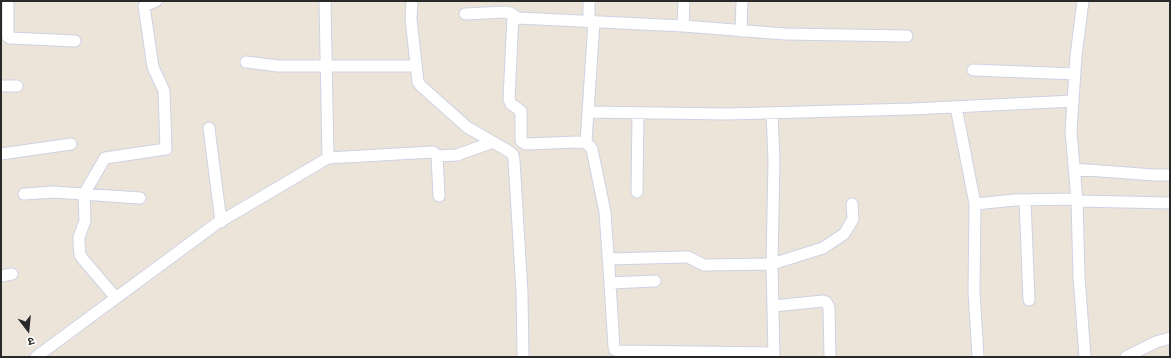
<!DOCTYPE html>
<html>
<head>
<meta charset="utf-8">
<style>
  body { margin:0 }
  #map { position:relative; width:1171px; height:358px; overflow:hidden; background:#ede4d9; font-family:Manrope,"Noto Sans Devanagari",sans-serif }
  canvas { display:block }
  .frame { position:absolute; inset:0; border:2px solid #292929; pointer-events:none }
  .north { position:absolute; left:8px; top:310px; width:40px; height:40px; -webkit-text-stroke:3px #fff; paint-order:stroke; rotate:164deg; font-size:11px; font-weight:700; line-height:16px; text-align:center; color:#292929 }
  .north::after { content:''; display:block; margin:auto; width:14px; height:18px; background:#292929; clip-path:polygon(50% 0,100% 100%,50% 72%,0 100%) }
</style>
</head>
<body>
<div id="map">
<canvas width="1171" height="358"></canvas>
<div class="frame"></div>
<div class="north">उ</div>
</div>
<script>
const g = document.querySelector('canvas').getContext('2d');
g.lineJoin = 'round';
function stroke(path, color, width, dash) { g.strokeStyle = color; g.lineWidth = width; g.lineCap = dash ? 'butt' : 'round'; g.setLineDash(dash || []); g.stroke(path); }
const minor = new Path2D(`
  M8,1V37L10,38L75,41
  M325,1L328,158
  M412,1L411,19L418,82L421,86L467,127L510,152L513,155L514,160L522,292L523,357
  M1083,1L1076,56L1071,131L1077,201L1079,276L1085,357
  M465,14L505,12L510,13L518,18L683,26L785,34L907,36
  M513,16L509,99L511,104L521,111V141L526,144L578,142C584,142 588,143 592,149L605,212L610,283L614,347L615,350L618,351L773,353
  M589,22V1
  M683,26L684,1
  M741,31L742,1
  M246,62L278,66H416
  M973,70L1075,74
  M1,86H17
  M956,107L975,204L974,292L978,357
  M588,112L728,114L912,109L1073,101
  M772,113L774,160L772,264L774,357
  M209,128L221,222
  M586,142L594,22
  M1,154L71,144
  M437,156L457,155L493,142
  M1074,169L1154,175H1170
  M637,192L638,113
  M24,194L54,192L140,198
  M1025,200L1029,300
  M1077,201L1170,203
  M975,204L1015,200L1077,199
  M608,259L685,257H688L704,265L772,264L823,248L844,234L853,219L852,204
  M1,276L12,274
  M610,283L655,281
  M116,298L82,258L80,255L79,243V237L85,221L84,194L105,158L166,149L164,91L153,67L144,6L156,1
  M773,306L823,301L826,302L829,307L830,357
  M36,357L216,224L328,158L433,152L436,154L437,156L439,196
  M1126,357L1156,342L1170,338`);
stroke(minor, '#ced2e3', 13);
stroke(minor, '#fff', 11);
</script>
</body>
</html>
